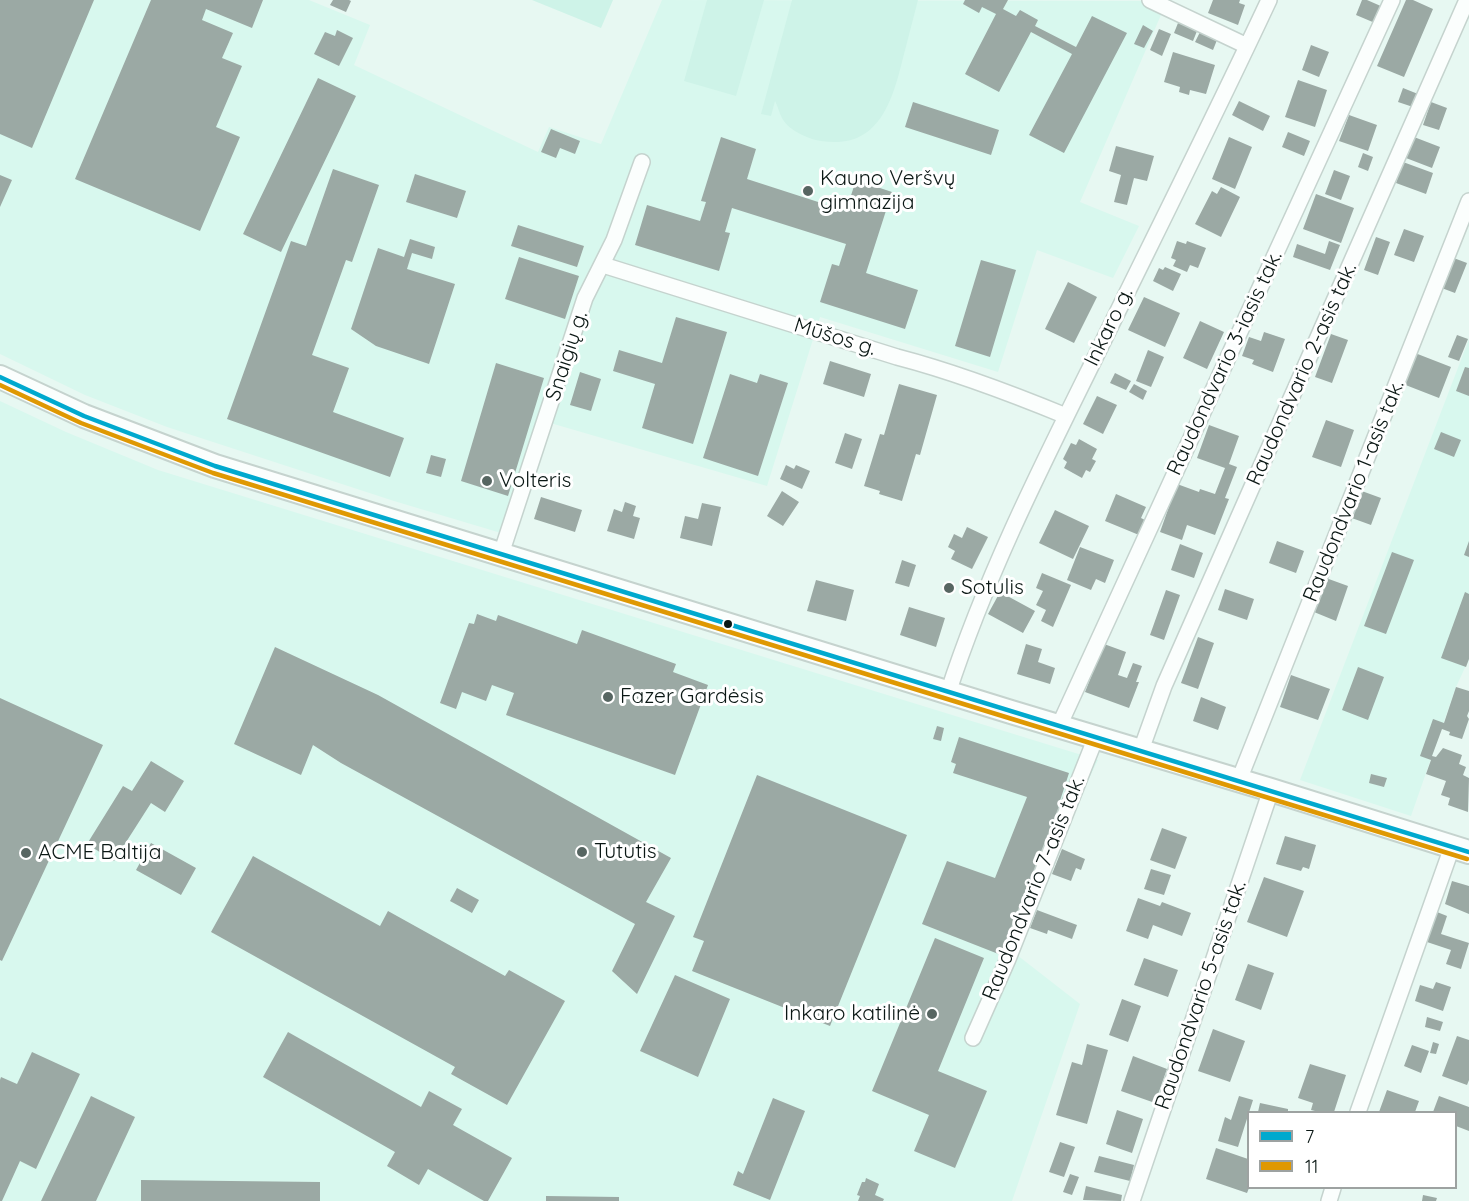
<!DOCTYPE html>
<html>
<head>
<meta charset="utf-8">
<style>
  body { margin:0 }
  #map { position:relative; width:1469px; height:1201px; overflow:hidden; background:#e7f8f2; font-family:Quicksand,sans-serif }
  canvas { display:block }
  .legend { position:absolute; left:1247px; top:1111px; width:210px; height:78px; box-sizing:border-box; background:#fff; border:2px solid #9da2a1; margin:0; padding:8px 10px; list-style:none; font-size:18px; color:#0a1714 }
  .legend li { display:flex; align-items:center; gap:12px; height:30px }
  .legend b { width:30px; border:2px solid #9da2a1 }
</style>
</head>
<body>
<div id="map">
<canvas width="1469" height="1201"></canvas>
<ul class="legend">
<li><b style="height:8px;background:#00a9ce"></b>7</li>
<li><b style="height:8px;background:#df9802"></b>11</li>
</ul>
</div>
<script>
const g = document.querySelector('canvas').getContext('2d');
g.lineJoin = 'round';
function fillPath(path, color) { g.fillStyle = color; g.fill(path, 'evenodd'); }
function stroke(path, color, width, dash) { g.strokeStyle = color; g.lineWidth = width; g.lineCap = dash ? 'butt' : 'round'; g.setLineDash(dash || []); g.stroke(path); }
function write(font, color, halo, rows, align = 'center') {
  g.font = font + ' Quicksand,sans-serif'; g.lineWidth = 6; g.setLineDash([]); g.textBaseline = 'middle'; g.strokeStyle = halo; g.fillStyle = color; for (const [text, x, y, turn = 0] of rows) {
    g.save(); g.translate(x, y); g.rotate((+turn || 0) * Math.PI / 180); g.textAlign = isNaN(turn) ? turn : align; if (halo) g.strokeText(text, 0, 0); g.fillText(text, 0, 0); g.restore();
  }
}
const built = new Path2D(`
  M0,0H309L370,25L354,65L538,152L549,127L601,144L662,0L1167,1L1080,202L1139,226L1113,278L1037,250L998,372L820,317L767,486L540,420L501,533L394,501L167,427L85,395L0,354Z
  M1469,339V659L1456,687L1411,816L1300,780Z
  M0,401L66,432L158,470L1098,760L1008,948L1080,1004L1012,1201H0Z`);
const green = new Path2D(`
  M532,0H613L601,28Z
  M707,0H764L736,96L684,81Z
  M792,0H918C913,19 908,39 903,58C892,103 878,150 821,141C808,139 788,130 782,118C779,113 778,106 775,101L771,116L761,114Z`);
const building = new Path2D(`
  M0,0H94L32,148L0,134Z
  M151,0H263L252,28L206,9L202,20L233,33L222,58L242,66L216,127L240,137L200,231L75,179Z
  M333,0H349L351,1L346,12L330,5Z
  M965,0H1008L1003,9L1016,16L1020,10L1038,20L1035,26L1076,47L1092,16L1127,33L1064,153L1029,135L1072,54L1031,32L999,92L965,74L996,14L982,7L979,13L963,4Z
  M1213,0H1240L1239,3L1245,5L1238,25L1208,13Z
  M1362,0H1367L1383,7L1375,23L1356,15Z
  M1406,0H1413L1433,9L1404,77L1377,66Z
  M1178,23L1197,31L1193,41L1174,33Z
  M1143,25L1153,31L1144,48L1134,44Z
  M1159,29L1171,34L1162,56L1150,50Z
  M337,30L353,38L339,66L314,54L325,32L335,36Z
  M1200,32L1217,40L1213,50L1195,42Z
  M1311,45L1329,52L1319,77L1302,70Z
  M1173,52L1215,65L1206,94L1190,90L1189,95L1179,92L1180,87L1164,82Z
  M318,78L356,96L281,252L243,234Z
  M1298,80L1327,90L1315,127L1285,117Z
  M1403,88L1418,94L1413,107L1398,102Z
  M1239,101L1270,116L1263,131L1232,115Z
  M913,102L999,130L991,155L905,127Z
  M1431,102L1447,108L1439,130L1423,125Z
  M1349,115L1377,125L1368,151L1339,141Z
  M551,129L580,141L575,154L560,148L556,158L541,152Z
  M1288,132L1310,141L1304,156L1282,147Z
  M721,137L756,149L747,179L846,211L856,180L892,192L866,273L918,290L905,329L820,302L832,264L839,266L846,244L732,208L725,232L730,233L719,271L635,245L647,205L700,221L706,202L701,201Z
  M1229,137L1252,147L1235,189L1212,179Z
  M1414,137L1440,147L1432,168L1406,158Z
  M1116,146L1154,156L1147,181L1134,178L1127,205L1114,202L1121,175L1109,171Z
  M1363,153L1373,157L1368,171L1358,167Z
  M1403,162L1433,173L1426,194L1396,183Z
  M333,169L379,185L352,262L346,260L312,355L349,368L333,412L404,438L390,477L227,419L291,241L306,246Z
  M1334,170L1350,176L1341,200L1325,194Z
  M415,174L466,191L457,218L406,202Z
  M0,175L12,180L0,207Z
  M1221,187L1240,197L1221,237L1195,224L1212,191L1217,194Z
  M1316,194L1354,208L1341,243L1303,229Z
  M518,225L584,246L577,267L511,246Z
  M1404,229L1424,236L1414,262L1394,255Z
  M1376,237L1390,242L1378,275L1364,270Z
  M410,239L435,247L432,259L412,253L407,269L455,284L429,364L376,346L351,329L378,248L404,257Z
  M1177,241L1186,244L1187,241L1206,248L1198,268L1190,265L1187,272L1173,266L1176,260L1171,258Z
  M1329,241L1340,245L1330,270L1293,257L1297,244L1325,254Z
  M519,257L579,276L565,319L505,299Z
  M1451,257L1467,263L1455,293L1439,287Z
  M981,260L1016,270L990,357L955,346Z
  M1165,267L1181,274L1173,291L1153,281L1159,268L1163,270Z
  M1068,282L1097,297L1074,343L1045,329Z
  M1144,297L1180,313L1165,347L1128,330Z
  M676,317L727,332L693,444L642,428L655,384L613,371L619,350L662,363Z
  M1200,321L1224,332L1207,369L1183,358Z
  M1264,332L1285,339L1273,372L1252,364L1254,360L1242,356L1249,337L1261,341Z
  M1331,334L1348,340L1332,383L1315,377Z
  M1457,335L1468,339L1459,361L1448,357Z
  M1148,350L1164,357L1151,387L1136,381Z
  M1415,353L1451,367L1439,398L1403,384Z
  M830,361L871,374L864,397L823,384Z
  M496,363L544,378L508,496L461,481Z
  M1465,367L1469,368V396L1456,391Z
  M580,372L601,379L591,411L570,405Z
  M1115,373L1131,381L1126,390L1110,383Z
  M730,374L757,383L760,374L788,383L758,476L703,458Z
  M899,384L937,395L920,455L916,454L902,501L879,494L880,491L864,486L880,434L884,435Z
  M1134,384L1147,391L1143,400L1129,392Z
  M1097,396L1117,405L1103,434L1083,424Z
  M1326,420L1354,430L1341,467L1312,457Z
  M1209,425L1239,436L1229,464L1237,467L1225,498L1229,499L1215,535L1187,525L1182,540L1160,532L1177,484L1199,492L1200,489L1215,494L1225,468L1197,458Z
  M1441,432L1461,440L1454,457L1434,449Z
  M845,433L862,439L852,469L835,463Z
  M1079,439L1097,449L1092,459L1096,461L1090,472L1086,470L1082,478L1064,468L1067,462L1063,459L1071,443L1076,445Z
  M431,455L446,459L441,477L426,473Z
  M786,465L794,469L796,465L810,471L802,489L780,479Z
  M1359,490L1381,498L1371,525L1349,517Z
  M782,491L799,502L783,526L767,516Z
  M1116,494L1146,507L1141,518L1145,520L1139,535L1105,521Z
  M541,497L582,510L575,532L534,519Z
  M625,502L636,506L633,516L640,518L634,539L607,531L614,509L622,512Z
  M702,503L721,507L712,546L680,538L685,516L698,519Z
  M1055,510L1089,526L1073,559L1039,543Z
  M967,527L988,537L972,569L951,559L955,551L948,547L954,534L962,538Z
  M1277,541L1304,551L1296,573L1269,563Z
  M1469,541V557L1464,555Z
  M1180,544L1203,553L1194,578L1171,570Z
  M1080,547L1114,560L1105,583L1096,579L1091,590L1067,580Z
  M1392,552L1414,560L1386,634L1364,626Z
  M902,560L916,565L909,587L895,583Z
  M1042,573L1071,585L1053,627L1041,621L1046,610L1036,605L1043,591L1036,588Z
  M1326,578L1348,586L1336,621L1314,612Z
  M816,580L854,590L846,621L807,611Z
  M1225,589L1254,599L1247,620L1218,610Z
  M1166,590L1180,595L1164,640L1150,635Z
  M1000,592L1035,611L1023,633L988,614Z
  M1465,592L1469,594V659L1466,667L1441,658Z
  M909,607L945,618L936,647L900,635Z
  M477,614L496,621L498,615L577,644L582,630L676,664L673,672L708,685L675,775L506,715L514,693L492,685L486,701L462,692L456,709L440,703L469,623L474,624Z
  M1198,637L1214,643L1198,689L1181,683Z
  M1026,644L1042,649L1038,662L1055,668L1050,684L1017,674Z
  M1104,644L1126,652L1118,675L1127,678L1133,663L1142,666L1136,682H1139L1129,708L1085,692Z
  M275,647L378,695L671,858L646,902L675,916L637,994L612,971L635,924L341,763L313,745L301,775L234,744Z
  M1358,667L1384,677L1368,720L1342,710Z
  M1291,675L1330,689L1318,720L1280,707Z
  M1456,687L1469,691V711L1467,716L1469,719L1462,739L1449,735L1450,732L1442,729L1432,756L1436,757L1443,748L1462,755L1459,764L1466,767L1463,775L1469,778L1468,812L1448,805L1450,798L1441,795L1446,781L1426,774L1431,760L1420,756L1433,719L1444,723Z
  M1201,697L1226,707L1218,730L1193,721Z
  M0,698L103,745L2,961L0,960Z
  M937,726L944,728L941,741L933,739Z
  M959,737L1069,773L1058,807L1062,808L1001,955L922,924L947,861L995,878L1027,797L953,773L956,764L951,762Z
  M151,761L184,781L165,812L151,803L114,861L87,844L123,786L132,791Z
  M1371,774L1387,778L1384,787L1369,783Z
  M757,775L907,835L830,1026L692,971L704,941L693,937Z
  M1162,828L1187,837L1175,869L1150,860Z
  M1285,836L1316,845L1309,869L1303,867L1301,871L1276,864Z
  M151,843L196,868L181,895L136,870Z
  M1062,849L1085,859L1081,870L1076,868L1071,881L1052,874Z
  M253,856L380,926L388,911L505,976L509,970L565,1001L507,1105L451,1074L455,1067L211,932Z
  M1151,869L1171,875L1164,895L1144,889Z
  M1264,877L1304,891L1287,937L1247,922Z
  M1452,881L1469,886V914L1445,904Z
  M457,888L479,900L472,913L450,901Z
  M1138,898L1160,906L1162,902L1191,913L1182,936L1153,925L1148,939L1126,931Z
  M1037,910L1077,925L1072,939L1048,930L1047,934L1030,928Z
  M1437,912L1447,916L1441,934L1469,943L1461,969L1446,964L1451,950L1427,942Z
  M935,938L984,958L938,1071L987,1091L955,1168L914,1151L929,1115L872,1091Z
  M1144,958L1178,970L1168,997L1134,985Z
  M1248,964L1274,973L1261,1010L1235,1000Z
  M675,975L730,999L698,1077L640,1051Z
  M1436,982L1451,987L1443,1011L1415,1001L1420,985L1433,989Z
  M1122,999L1141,1006L1128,1042L1109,1035Z
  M1427,1017L1443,1022L1440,1031L1425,1027Z
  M1213,1029L1245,1041L1230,1082L1198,1071Z
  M288,1032L421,1107L429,1091L462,1109L453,1125L512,1158L488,1201H484L428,1169L419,1185L387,1166L395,1152L263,1077Z
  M1457,1036L1469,1040V1080L1467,1085L1442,1076Z
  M1433,1042L1439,1044L1436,1054L1430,1053Z
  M1087,1044L1108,1050L1087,1124L1056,1115L1072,1062L1082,1065Z
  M1412,1045L1429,1051L1421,1073L1404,1066Z
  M32,1052L80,1074L36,1169L20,1161L2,1201H0V1080L1,1077L17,1084Z
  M1133,1056L1167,1069L1155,1103L1121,1091Z
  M1310,1064L1346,1075L1334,1112H1319L1311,1110L1313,1103L1298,1098Z
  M1387,1090L1419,1101L1415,1112H1379Z
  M91,1096L135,1117L96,1201H41Z
  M1239,1096L1253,1100L1238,1147L1218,1141L1225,1117L1231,1120Z
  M1439,1096L1469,1107V1131L1456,1126V1112H1433Z
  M773,1098L805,1111L770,1200L733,1185L738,1171L743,1174Z
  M1260,1103L1288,1109V1112H1258Z
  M1117,1110L1143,1119L1132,1153L1106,1144Z
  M1060,1142L1075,1147L1064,1177L1049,1172Z
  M1216,1148L1248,1159L1249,1188L1247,1193L1206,1179Z
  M1099,1156L1134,1165L1130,1181L1094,1172Z
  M1070,1174L1079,1177L1072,1195L1063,1192Z
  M866,1178L879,1184L875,1195L884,1199L883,1201H858L860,1196L857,1195L862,1182H865Z
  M141,1180L320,1182V1201H141Z
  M1086,1186L1122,1195L1121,1201L1083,1200Z
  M1423,1195L1437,1198L1436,1201H1422Z
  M546,1196L619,1197V1201H546Z`);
const minor = new Path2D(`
  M1150,0L1247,46
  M603,265L897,357C955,372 1010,393 1066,416
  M501,554L585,298L614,240L642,162
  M948,693C985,579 1039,471 1092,364C1151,243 1212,122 1269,0
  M1059,726L1392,0
  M1141,750L1164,686L1467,0
  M1239,780L1469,201
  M973,1038L1008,959L1096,737
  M1358,1112L1452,847
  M1132,1201L1271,790
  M1329,1201L1333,1188`);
const primary = new Path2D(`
  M0,377L84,416L215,466L1011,712L1271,790L1469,852`);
const bus1 = new Path2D(`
  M0,377L84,416L215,466L1469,852`);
const bus2 = new Path2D(`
  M0,385L81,423L213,473L1467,859`);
const markers = [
  [808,191,6,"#576662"],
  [487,481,6,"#576662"],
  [949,588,6,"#576662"],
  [728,624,5,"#0a1714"],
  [608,697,6,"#576662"],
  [582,852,6,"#576662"],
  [26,853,6,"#576662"],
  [932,1014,6,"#576662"]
];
const poiNames = [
  ["Kauno Veršvų",820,179],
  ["gimnazija",820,203],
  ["Volteris",499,481],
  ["Sotulis",961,588],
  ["Fazer Gardėsis",620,697],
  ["Tututis",594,852],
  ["ACME Baltija",38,853],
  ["Inkaro katilinė",920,1014,"right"]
];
const streetNames = [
  ["Inkaro g.",1109,327,-64],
  ["Mūšos g.",835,337,17],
  ["Snaigių g.",567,356,-72],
  ["Raudondvario 3-iasis tak.",1225,363,-65],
  ["Raudondvario 2-asis tak.",1302,374,-66],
  ["Raudondvario 1-asis tak.",1354,491,-68],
  ["Raudondvario 7-asis tak.",1034,888,-68],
  ["Raudondvario 5-asis tak.",1201,995,-71]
];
fillPath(built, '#d8f8ee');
fillPath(green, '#cef3e8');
fillPath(building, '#9ba9a4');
stroke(minor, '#c5d3ce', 18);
stroke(primary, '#c5d3ce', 26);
stroke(minor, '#fbfefd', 15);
stroke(primary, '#fbfefd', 22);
stroke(bus1, '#00a9ce', 4.5);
stroke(bus2, '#df9802', 4.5);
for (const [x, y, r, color] of markers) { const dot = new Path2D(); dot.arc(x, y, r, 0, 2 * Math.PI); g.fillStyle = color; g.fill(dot); stroke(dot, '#fff', 2); }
write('21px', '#0a1714', '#fff', poiNames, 'left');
write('21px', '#0a1714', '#fff', streetNames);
</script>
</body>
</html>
